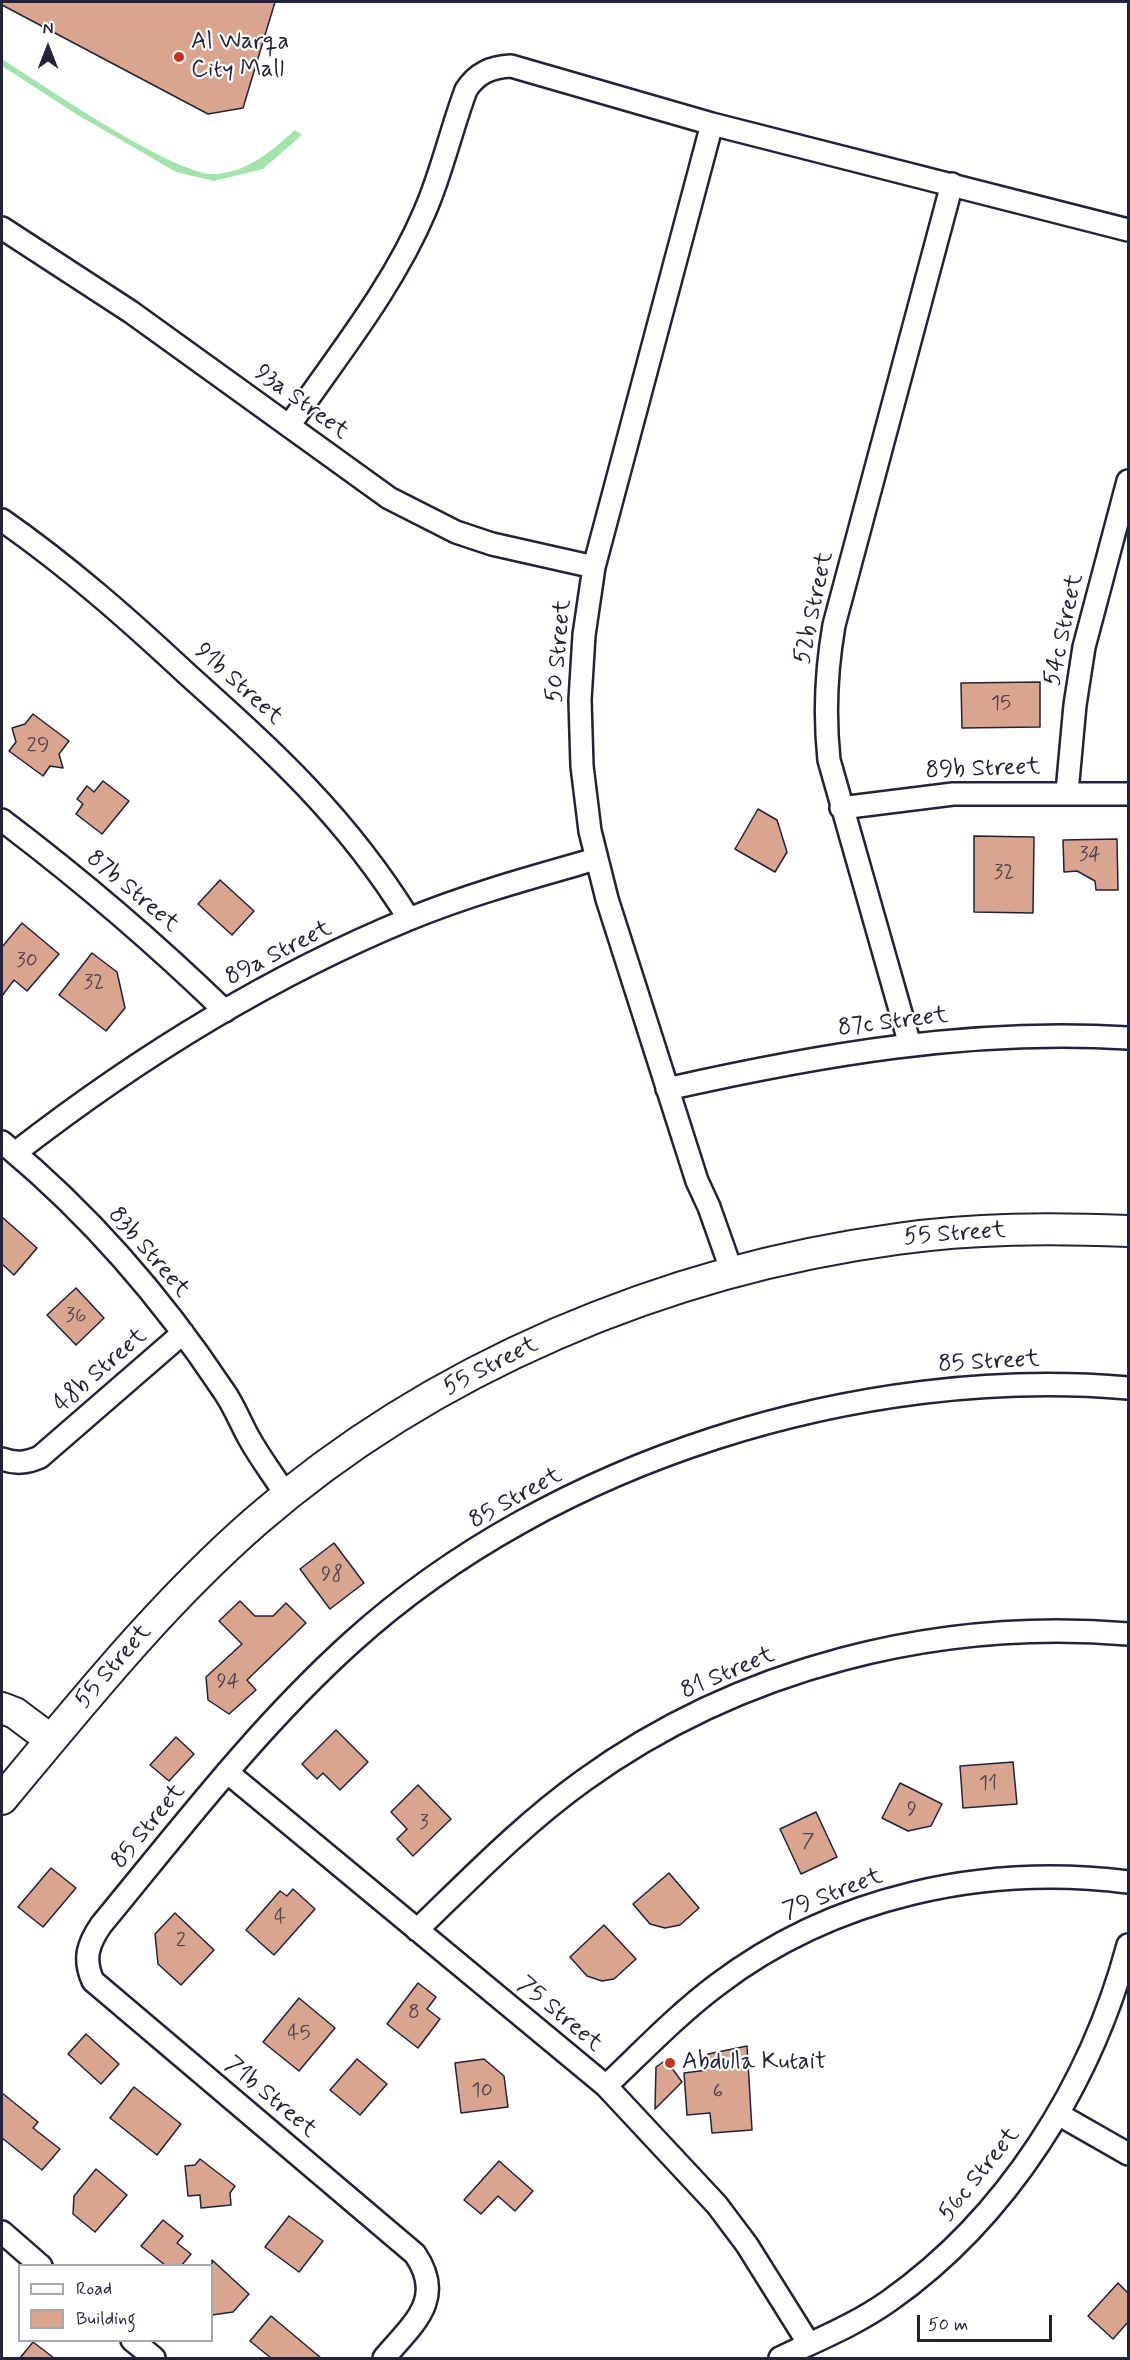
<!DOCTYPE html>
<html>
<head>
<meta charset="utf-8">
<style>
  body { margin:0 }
  #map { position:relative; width:1130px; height:2360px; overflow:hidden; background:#fff; font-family:Mynerve,sans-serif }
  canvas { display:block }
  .frame { position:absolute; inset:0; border:3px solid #22223b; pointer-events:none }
  .legend { position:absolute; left:18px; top:2264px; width:195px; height:78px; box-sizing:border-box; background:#fff; border:2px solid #a7a7b1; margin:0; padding:8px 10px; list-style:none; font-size:18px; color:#22223b }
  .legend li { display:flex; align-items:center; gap:12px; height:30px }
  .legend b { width:30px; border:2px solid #a7a7b1 }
  .north { position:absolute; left:18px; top:18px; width:60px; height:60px; -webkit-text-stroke:4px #fff; paint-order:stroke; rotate:0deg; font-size:16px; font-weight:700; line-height:24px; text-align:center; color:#22223b }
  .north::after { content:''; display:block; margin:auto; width:21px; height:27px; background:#22223b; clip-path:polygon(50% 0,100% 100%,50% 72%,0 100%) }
  .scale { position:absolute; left:917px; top:2315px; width:135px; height:27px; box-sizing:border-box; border:3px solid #22223b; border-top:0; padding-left:8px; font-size:18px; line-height:21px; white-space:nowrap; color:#22223b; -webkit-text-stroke:4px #fff; paint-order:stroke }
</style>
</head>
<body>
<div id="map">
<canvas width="1130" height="2360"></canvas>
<div class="frame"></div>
<ul class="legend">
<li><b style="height:8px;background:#fff"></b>Road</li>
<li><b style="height:16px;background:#daa58f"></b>Building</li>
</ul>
<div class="north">N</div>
<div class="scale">50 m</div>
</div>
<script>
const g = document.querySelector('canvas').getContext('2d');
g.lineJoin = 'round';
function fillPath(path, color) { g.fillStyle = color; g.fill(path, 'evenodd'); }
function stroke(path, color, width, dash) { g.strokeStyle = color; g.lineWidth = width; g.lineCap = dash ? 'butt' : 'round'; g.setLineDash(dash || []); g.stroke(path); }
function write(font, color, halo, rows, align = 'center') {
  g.font = font + ' Mynerve,sans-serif'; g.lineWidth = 4.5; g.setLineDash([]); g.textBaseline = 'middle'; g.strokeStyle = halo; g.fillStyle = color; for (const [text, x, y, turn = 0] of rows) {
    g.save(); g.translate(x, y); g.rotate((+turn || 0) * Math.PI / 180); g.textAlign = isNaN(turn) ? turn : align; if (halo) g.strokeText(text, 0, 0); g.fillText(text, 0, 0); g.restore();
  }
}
const green = new Path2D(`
  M2,59C40,83 179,179 217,174C251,170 271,151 295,130L302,135L263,169L214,181L176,172L76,114L2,66Z`);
const building = new Path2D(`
  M2,2H275L243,108L208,114L2,5Z
  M1040,682V727L962,728L961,683Z
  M33,714L69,741L59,754L63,768L50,766L43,776L9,751L16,742L12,728L25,724Z
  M103,781L129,801L102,834L76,814L83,804L77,799L87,786L94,792Z
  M758,809L777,820L787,852L775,872L735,849Z
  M974,836L1034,837L1033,913L974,912Z
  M1117,839L1118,890H1096L1095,881L1077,871L1064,872L1063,840Z
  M220,880L254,911L232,935L198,904Z
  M22,923L59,954L27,991L14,980L2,996V947Z
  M92,953L117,972L125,1008L106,1031L59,995Z
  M2,1217L37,1248L14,1275L2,1264Z
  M76,1288L104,1318L76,1345L47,1315Z
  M334,1543L364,1583L330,1609L300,1569Z
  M240,1601L255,1616H273L286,1603L306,1623L247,1680L256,1690L229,1714L208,1700L206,1677L242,1644L219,1621Z
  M336,1730L368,1762L340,1790L323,1773L317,1779L302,1764Z
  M176,1737L194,1754L169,1781L150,1765Z
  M1013,1762L1017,1804L963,1808L960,1766Z
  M900,1783L942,1804L931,1826L908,1831L882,1818Z
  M418,1785L451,1819L413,1856L397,1839L407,1829L391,1812Z
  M816,1812L837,1857L801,1874L780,1829Z
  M51,1868L76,1888L43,1927L18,1907Z
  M669,1873L699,1908L680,1925L665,1928L650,1924L633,1904Z
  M293,1889L315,1909L274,1955L246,1930L280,1891L287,1896Z
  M175,1913L214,1950L181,1985L158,1964L155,1934Z
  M604,1925L636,1959L614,1979L602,1981L587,1976L570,1957Z
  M418,1983L436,1997L427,2009L440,2019L418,2048L387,2024Z
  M299,1998L335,2028L299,2071L263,2042Z
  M86,2034L119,2064L101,2084L68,2054Z
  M747,2046L752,2130L712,2133L710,2113L687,2115L684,2073L707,2070L708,2054Z
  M357,2059L387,2084L360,2115L330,2090Z
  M484,2059L504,2076L508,2107L461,2113L455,2063Z
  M666,2060L682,2082L655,2109L656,2067Z
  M134,2087L181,2124L157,2155L110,2118Z
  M2,2093L38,2122L33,2128L60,2149L42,2170L2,2138Z
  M200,2159L235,2186L230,2193L231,2205L201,2208L200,2195L188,2196L185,2166L195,2165Z
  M499,2161L533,2191L515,2211L498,2196L481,2214L464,2200Z
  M96,2169L127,2195L95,2232L73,2214L74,2196Z
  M289,2216L323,2241L299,2272L265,2247Z
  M163,2220L183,2236L177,2243L191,2254L182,2265H165L141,2246Z
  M212,2260L249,2294L233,2312L212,2315Z
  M1118,2283L1128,2293V2322L1113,2339L1088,2316Z
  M271,2316L321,2358H271L250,2341Z
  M33,2342L54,2358H20Z`);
const street = new Path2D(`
  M712,124L594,567L584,635L580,700L582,766L590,831L607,899L697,1181L709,1207L732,1272
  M2,228L131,312L389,498L456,532L492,544L594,567
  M289,426C336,357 392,289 425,211C442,172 451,130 466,90C477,73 491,67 511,66L712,124L1128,230
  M2,520C68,566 128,619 187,674C275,753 346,817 409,919
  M1067,792L1075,705L1084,647L1128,481
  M841,808L953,794H1128
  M2,820C80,879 154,942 225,1011
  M910,1045L829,760C824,713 826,671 834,625L952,184
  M667,1089C818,1055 972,1028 1128,1038
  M2,1142C87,1212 162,1298 223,1390C234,1405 240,1422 249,1438C260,1458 274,1476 286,1495
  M15,1153C136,1059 268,977 409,919C470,894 533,877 596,859
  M2,1459C16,1464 26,1463 40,1457L183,1333
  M227,1772L606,2086L717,2205L747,2245L809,2344
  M417,1930C470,1879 522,1825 583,1781C739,1668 937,1618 1128,1634
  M606,2086C642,2052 677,2015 717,1985C834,1896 984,1864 1128,1882
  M1058,2114L1128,2154
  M2,2232L41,2266
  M132,2340L154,2358
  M384,2358C413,2324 446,2299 415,2254L93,1981C83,1959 88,1944 101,1925C181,1828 258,1727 352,1642C553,1460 861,1365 1128,1388
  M780,2358C817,2340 855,2325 889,2301C1007,2218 1091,2084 1128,1945`);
const secondary = new Path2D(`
  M2,1708L15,1713L51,1740
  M2,1799C82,1703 161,1604 256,1521C433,1367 666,1270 897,1239C974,1228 1051,1228 1128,1231`);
const markers = [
  [179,57,6,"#c8321e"],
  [670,2063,6,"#c8321e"]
];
const numberNames = [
  ["15",1001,705],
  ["29",38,747],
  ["34",1090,856],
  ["32",1004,874],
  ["30",27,962],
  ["32",94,984],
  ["36",76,1317],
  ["98",332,1576],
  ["94",228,1683],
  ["11",988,1785],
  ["9",912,1811],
  ["3",424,1824],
  ["7",808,1843],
  ["4",280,1919],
  ["2",181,1942],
  ["8",414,2014],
  ["45",299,2035],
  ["10",482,2092],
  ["6",718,2093]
];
const poiNames = [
  ["Al Warqa",191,43],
  ["City Mall",191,71],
  ["Abdulla Kutait",682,2063]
];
const streetNames = [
  ["93a Street",301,403,36],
  ["52b Street",815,608,-78],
  ["54c Street",1065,630,-78],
  ["50 Street",560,651,-85],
  ["91b Street",238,685,42],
  ["89b Street",983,770,-2],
  ["87b Street",132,892,40],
  ["89a Street",279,954,-27],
  ["87c Street",893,1023,-7],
  ["55 Street",955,1235,-4],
  ["83b Street",148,1253,49],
  ["85 Street",989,1363,-3],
  ["55 Street",491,1367,-27],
  ["48b Street",101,1371,-41],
  ["85 Street",516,1499,-29],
  ["55 Street",114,1667,-49],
  ["81 Street",728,1674,-23],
  ["85 Street",149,1827,-51],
  ["79 Street",833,1895,-21],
  ["75 Street",559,2015,40],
  ["71b Street",270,2098,40],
  ["56c Street",980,2175,-51]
];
fillPath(green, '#a3e4ad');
fillPath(building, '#daa58f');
stroke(building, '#22223b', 1.5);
stroke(street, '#22223b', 26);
stroke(secondary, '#22223b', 34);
stroke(street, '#fff', 21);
stroke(secondary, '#fff', 30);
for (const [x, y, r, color] of markers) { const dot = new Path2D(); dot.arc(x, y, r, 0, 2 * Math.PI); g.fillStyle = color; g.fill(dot); stroke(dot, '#fff', 2); }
write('21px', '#504350', null, numberNames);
write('24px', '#22223b', '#fff', poiNames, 'left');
write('24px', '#22223b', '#fff', streetNames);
</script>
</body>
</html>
